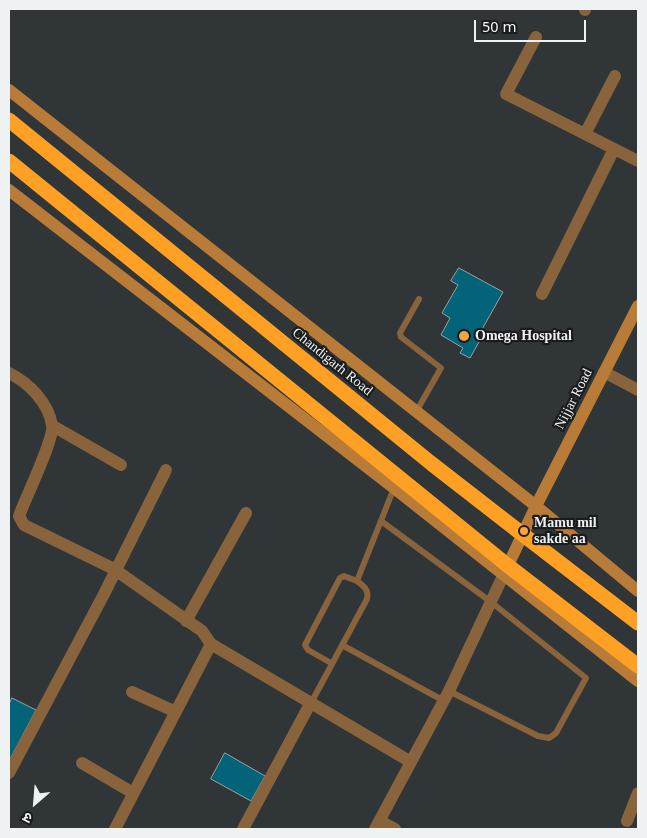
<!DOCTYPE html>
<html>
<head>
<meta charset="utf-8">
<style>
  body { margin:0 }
  #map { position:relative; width:647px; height:838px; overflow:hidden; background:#303537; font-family:Georgia,"Noto Sans Devanagari",serif }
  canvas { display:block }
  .frame { position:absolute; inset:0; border:10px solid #eef2f3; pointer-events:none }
  .north { position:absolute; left:10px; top:778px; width:50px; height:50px; -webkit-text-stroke:4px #1a1c1d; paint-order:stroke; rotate:207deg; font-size:14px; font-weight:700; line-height:20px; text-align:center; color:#eef2f3 }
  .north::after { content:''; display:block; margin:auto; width:18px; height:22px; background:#eef2f3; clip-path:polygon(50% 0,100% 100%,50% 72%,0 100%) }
  .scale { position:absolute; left:474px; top:20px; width:112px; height:22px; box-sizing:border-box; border:2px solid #eef2f3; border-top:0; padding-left:6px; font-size:15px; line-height:18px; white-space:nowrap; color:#eef2f3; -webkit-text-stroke:4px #1a1c1d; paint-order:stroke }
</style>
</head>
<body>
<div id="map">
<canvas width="647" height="838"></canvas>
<div class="frame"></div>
<div class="north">उ</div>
<div class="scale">50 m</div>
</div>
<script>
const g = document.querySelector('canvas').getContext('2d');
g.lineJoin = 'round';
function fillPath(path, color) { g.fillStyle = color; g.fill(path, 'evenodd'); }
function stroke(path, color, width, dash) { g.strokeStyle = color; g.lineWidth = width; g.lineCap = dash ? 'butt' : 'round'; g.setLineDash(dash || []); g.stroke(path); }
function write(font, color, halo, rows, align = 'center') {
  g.font = font + ' Georgia,serif'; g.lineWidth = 4.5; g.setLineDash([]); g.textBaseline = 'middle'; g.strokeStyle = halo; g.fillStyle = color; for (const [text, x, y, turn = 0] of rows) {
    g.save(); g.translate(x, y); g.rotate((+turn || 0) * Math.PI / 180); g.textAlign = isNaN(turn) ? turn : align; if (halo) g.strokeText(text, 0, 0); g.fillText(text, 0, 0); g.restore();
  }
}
const building = new Path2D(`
  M459,268L503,292L476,340L479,342L470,358L460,353L463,348L441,335L450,318L442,313L458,285L451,281Z
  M12,698L36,710L9,761V705Z
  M225,753L265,776L251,801L211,779Z`);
const lane = new Path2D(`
  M416,412L441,368L401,337L400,333L419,299
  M381,521L491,602L586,678L556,733L549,738L538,736L449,691
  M342,645L444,701
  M331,663L308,650L305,645L340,578L344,576L357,581
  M311,703L367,599C369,590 364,586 357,581L394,488`);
const street = new Path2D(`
  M585,10V9
  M536,37L506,94L638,161
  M585,134L615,76
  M542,294L614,149
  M604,372L638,390
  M9,373C29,383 48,402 52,425C55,438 25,499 19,516L24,525L114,569L202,631L211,644
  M53,426L121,465
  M186,621L246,513
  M132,692L176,712
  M82,763L133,793
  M9,773L103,596L166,470
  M380,821L395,829
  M627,821L638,793
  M115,829L211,644L411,762
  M243,829L310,704
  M375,829L449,691L503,576`);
const secondary = new Path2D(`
  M9,90L536,506L638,591
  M9,190L394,488L638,681
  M504,574L536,506L638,306`);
const highway = new Path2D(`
  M9,120L432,464L517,530`);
const highwayBridge = new Path2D(`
  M9,161L507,565L638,666
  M517,530L638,623`);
const markers = [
  [464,336,6,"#f5a345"],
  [524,531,5,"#f5a345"]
];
const poiNames = [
  ["Omega Hospital",475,336],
  ["Mamu mil",534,523],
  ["sakde aa",534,539]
];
const streetNames = [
  ["Chandigarh Road",332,362,39],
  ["Nijjar Road",574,399,-63]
];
fillPath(building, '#036379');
stroke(building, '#9ba2a4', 1);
stroke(lane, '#89633b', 6);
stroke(street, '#89633b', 12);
stroke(secondary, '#b87c38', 12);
stroke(highway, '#fda023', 15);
stroke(highwayBridge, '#fda023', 15);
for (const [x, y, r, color] of markers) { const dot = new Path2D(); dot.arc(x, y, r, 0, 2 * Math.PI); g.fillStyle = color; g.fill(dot); stroke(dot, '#1a1c1d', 2); }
write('bold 14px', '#eef2f3', '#1a1c1d', poiNames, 'left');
write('14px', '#eef2f3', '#1a1c1d', streetNames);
</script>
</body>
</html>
